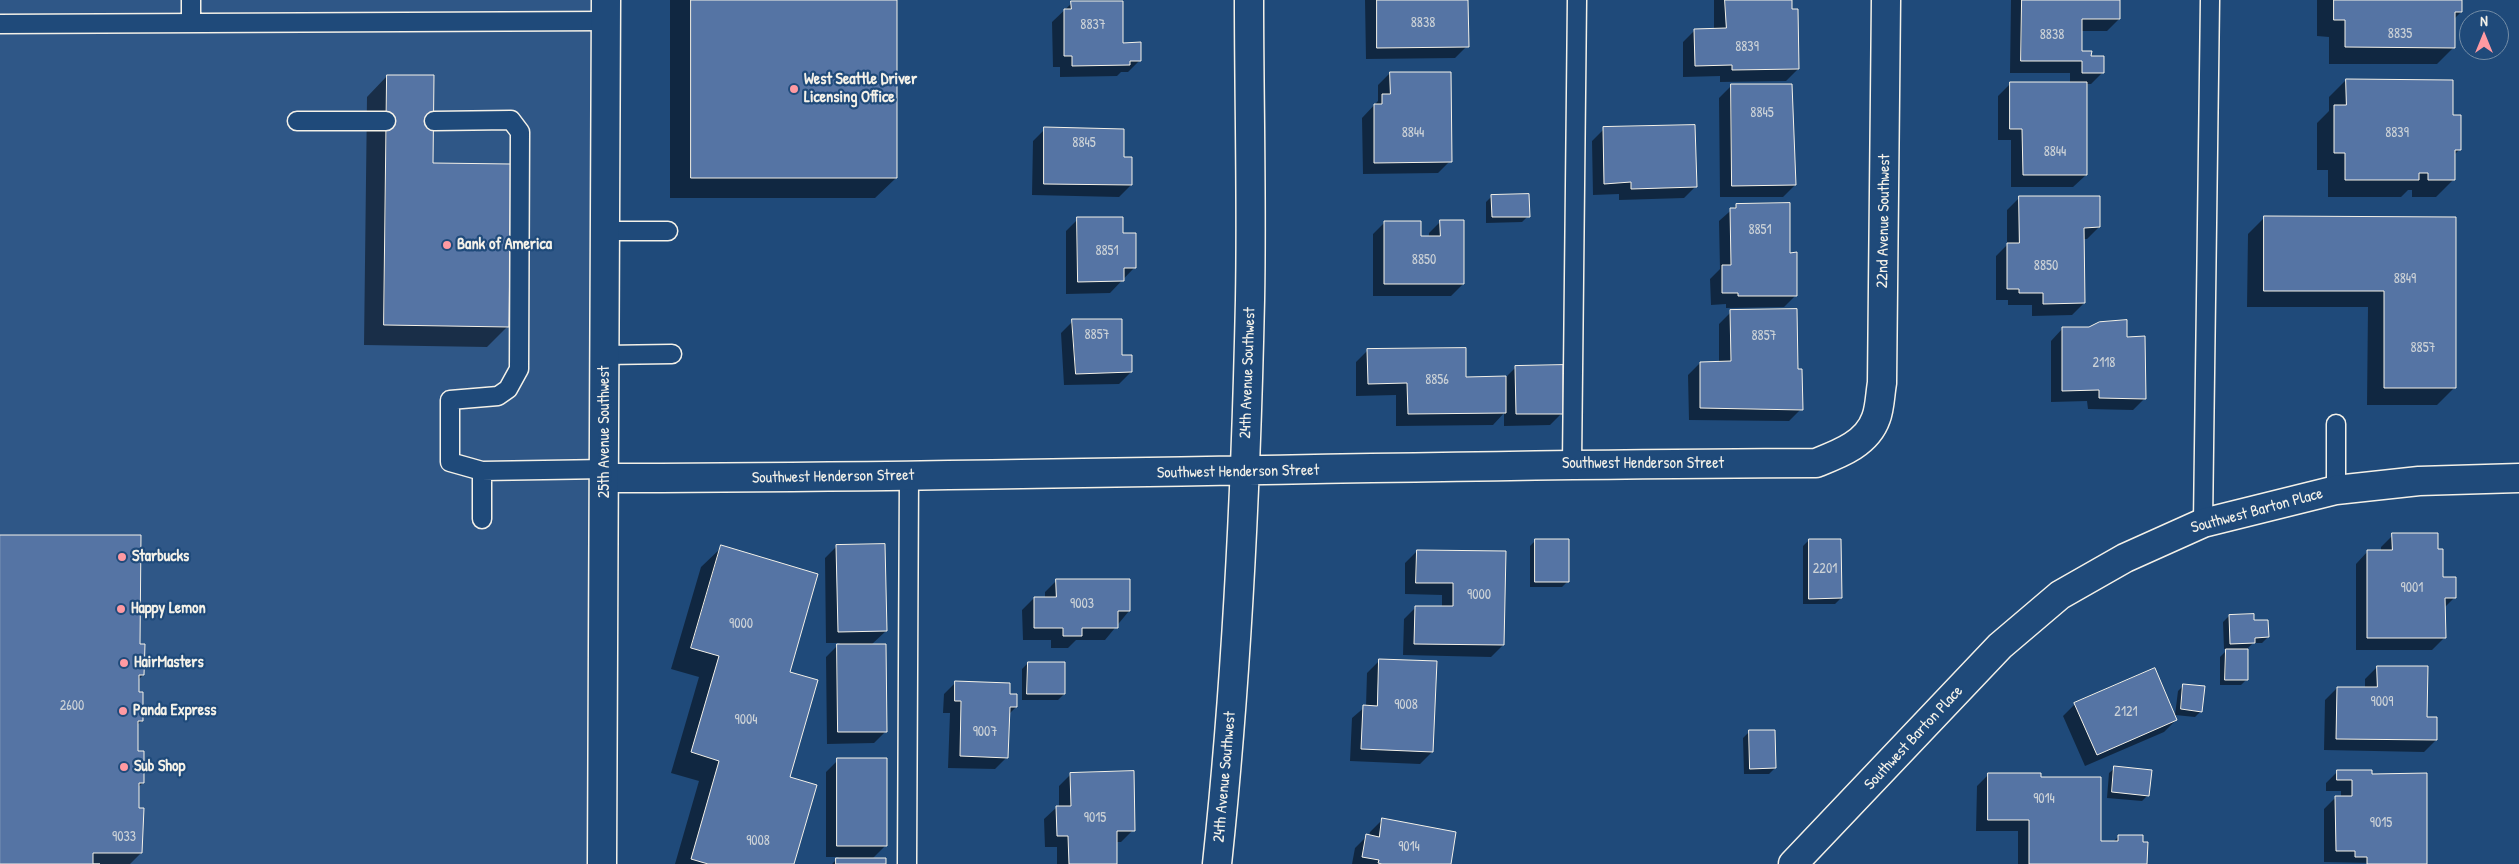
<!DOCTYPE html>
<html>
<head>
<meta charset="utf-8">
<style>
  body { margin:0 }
  #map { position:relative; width:2519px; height:864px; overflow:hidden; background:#1f4a7a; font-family:"Patrick Hand",sans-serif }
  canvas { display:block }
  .north { position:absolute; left:2459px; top:10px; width:50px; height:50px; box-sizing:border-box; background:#1f4a7a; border:1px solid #748da6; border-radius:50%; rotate:0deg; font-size:14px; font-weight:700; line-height:20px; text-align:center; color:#f4f1e8 }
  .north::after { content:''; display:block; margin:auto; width:18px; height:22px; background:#ff9aa2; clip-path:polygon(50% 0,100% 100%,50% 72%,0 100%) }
</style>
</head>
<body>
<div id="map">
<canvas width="2519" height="864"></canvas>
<div class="north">N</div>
</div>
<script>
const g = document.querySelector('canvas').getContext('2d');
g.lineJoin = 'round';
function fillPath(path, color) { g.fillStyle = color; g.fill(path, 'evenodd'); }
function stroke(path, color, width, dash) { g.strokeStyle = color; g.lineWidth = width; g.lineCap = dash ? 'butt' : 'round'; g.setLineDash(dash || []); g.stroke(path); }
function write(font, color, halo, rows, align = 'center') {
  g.font = font + ' "Patrick Hand",sans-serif'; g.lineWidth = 4.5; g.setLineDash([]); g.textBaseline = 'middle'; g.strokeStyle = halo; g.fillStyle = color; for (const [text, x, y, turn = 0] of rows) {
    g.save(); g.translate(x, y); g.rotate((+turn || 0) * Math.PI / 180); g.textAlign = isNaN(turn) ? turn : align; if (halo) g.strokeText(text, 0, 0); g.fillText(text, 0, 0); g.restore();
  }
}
const built = new Path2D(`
  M0,0H606L602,864H0Z`);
const shadow = new Path2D(`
  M670,0H896V178L875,198H670Z
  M1365,0H1467V46L1455,58L1366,59Z
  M1714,0H1790L1798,69L1786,81L1720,82V76L1683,77V42L1695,30H1714Z
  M2011,0H2119V19L2107,31H2081V53L2090,57L2103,72L2091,84H2086V175L2073,187H2011V140H1998V96L2010,84H2070V73H2010Z
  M2317,0H2461V12L2454,19V47L2437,64H2329V37L2317,36Z
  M1072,3L1140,60L1128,72H1121L1117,76L1060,77V67H1053L1052,22Z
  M1390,73L1450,161L1438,173L1363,174L1362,118L1378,101V85Z
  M387,76L432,164L508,326L487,347L364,345L367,97Z
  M2346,80L2452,117L2460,149L2453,156V180L2436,197H2412V190H2408L2401,197H2328V170H2317V123L2329,111V97Z
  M1731,86L1795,185L1783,197H1720L1719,98Z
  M1045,129L1131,185L1119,197L1032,195L1033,141Z
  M1604,129L1696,186L1684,198L1619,200V194L1593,195L1592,141Z
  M1492,196L1528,216L1522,222L1486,223V202Z
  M2019,198L2099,227L2087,239H2083L2084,303L2072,315L2032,316V305H2008V300H1996V256L2007,245V210Z
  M1737,205L1789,254L1796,295L1784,307L1726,308V304L1711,305L1710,279L1720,269L1719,221Z
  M2265,217L2455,218L2454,388L2437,405H2367L2368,307H2247L2248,234Z
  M1078,219L1122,234L1134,268L1110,293L1066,294V231Z
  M1441,221L1463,284L1451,296H1373V234L1385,222L1420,237H1429V233Z
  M1731,312L1797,371L1801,409L1789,421L1689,420L1688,375L1700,363L1719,362V324Z
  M1073,321L1121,357L1131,372L1119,384L1064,385L1061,333Z
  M2063,328L2126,338L2145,398L2133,410L2088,409L2087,401L2051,402V341Z
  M1368,350L1465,378H1505L1516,367L1562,413L1550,425L1504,426V413L1493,425L1396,426V395L1356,396V362Z
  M2393,535L2437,550L2441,578L2454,598L2444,608V638L2432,650H2356V564L2368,551H2381V547Z
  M0,536L138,646L143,675L137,681L142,721L137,725V752L143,783L137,788L141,853L130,864H0Z
  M1536,540L1568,581L1562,587H1530V546Z
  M1809,540L1841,598L1835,604H1803V546Z
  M837,546L886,631L871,645L886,731L874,743L827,744L826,657L840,643H826L825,558Z
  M722,547L788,673V778L793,864H675L699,781L671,773L699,677L671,669L701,567Z
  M1417,551L1505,552L1503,645L1491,657L1403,655L1404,619L1416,607L1442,608V595L1405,594V563Z
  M1057,580L1129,611L1105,640H1076L1068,648H1051V640H1023L1022,610L1034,598H1045V592Z
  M2229,616L2252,621L2268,637L2262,643H2253L2247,649V679L2241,685H2220V657L2228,649H2224L2223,622Z
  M1379,661L1432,752L1420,764L1350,761L1352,718L1366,706L1367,673Z
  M1028,663L1064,694L1058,700H1022V669Z
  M2377,667L2426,718L2436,740L2424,752L2324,750L2325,700L2337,688H2365V679Z
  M956,682L1009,696L1016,707L1009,714L1007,757L995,769L948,768L950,713H943L944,694Z
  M2184,685L2201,711L2195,717L2175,715L2178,691Z
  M2075,704L2176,720L2164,732L2085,766L2063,716Z
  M1749,732L1775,768L1769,774H1744L1743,738Z
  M838,760L886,845L871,860L885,864H832L839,857H826V772Z
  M2115,768L2148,795L2142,801L2107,798L2109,773Z
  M2338,771L2370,775L2425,864L2324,862V809L2336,797H2341V791H2326V783Z
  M1071,774L1133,830L1121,842H1115L1116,864H1057V847H1045L1044,819L1057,807H1059V786Z
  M1989,774L2100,843H2112L2119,836L2146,864H2018V831H1976L1977,786Z
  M1382,820L1449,864H1352L1355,848L1367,836H1369L1370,832Z`);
const building = new Path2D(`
  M691,0H897V178H691Z
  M1377,0H1468L1469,47L1377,48Z
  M1725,0H1792V9H1798L1799,69L1732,70V65L1695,66L1694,29L1726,28Z
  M2022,0H2120V19H2082V51H2092L2091,56H2104V73H2082V61H2021Z
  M2334,0H2462V12H2455V48L2345,47V20H2334Z
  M1071,1H1123V43L1141,42V61H1130V65L1072,66V56H1064V9H1071Z
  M1390,72H1451L1452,162L1374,163V104H1382V94H1390Z
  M387,75H434L433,163L511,164L509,327L384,325Z
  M2346,79L2453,80V115H2461V150H2455V180H2428V173H2419V180H2345V153H2334V105H2346Z
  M2010,82H2087V175H2023L2022,129H2010Z
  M1731,84H1792L1796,185L1732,186Z
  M1695,125L1697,187L1631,189V182L1604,184L1603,127Z
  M1044,127L1124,129V157H1132V185L1044,184Z
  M1529,194L1530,217H1492L1491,195Z
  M2019,196H2100V227L2084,228L2085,303L2043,304V293H2019V289H2007V243H2019Z
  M1790,203V253L1797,252V296H1738V293H1722V265H1731L1730,208H1736V204Z
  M2264,216L2456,217V388H2384V291H2264Z
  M1077,217H1123V233H1136V268H1124V281L1078,282Z
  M1440,220H1464V284H1384V221H1421V236H1440Z
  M1797,309L1798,369H1802L1803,410L1700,408V362L1731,361L1730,310Z
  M1072,319H1122V355H1132V372L1076,374Z
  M2127,320V337L2145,336L2146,399L2099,398V390L2062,391V327H2089L2099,322Z
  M1466,348V377L1506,376V413L1408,414L1407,383L1368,384L1367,349Z
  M1563,365V414H1516L1515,366Z
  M2392,533H2438V549H2443V577H2456V598H2445L2446,638H2367V550H2392Z
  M0,535H141L140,644H145L144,675H139V692H143V721H138V751H144V783H139V808H144L142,853H93V864H100H0Z
  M1535,539H1569V582H1535Z
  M1809,539H1841L1842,598L1809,599Z
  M885,544L887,631L838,632L836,545Z
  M721,545L818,574L790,672L818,680L790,777L817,785L794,864H708L691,859L719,761L691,752L719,656L691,648Z
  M1417,550L1506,551L1504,645L1414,644L1415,606H1453V583H1416Z
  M1056,579H1130V611H1118V628H1082V636H1063V628H1034V597H1056Z
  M2254,614V620H2268L2269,637L2255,638V643L2230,644L2229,615Z
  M837,644H886L887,732H838Z
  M2226,649H2248V680H2225Z
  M1379,659L1437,661L1433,752L1361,749L1363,705L1377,706Z
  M1028,662H1065V694H1027Z
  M2377,666H2428L2427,717H2437V740L2336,739L2337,687H2377Z
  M2155,668L2177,720L2097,755L2074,703Z
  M955,681L1010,683V694H1017V707H1010L1008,758L960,756L961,701H955Z
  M2183,684L2205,686L2202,712L2181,709Z
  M1749,730H1775L1776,768L1750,769Z
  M837,758H887V846H837Z
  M2114,766L2152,770L2149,796L2112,792Z
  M2337,770H2372V774L2427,773V864H2367V857H2355V851H2336L2335,796H2352V780H2337Z
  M1134,771L1135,831H1117V864H1069L1068,836H1057L1056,806H1071L1070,773Z
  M1988,773H2041V777H2101V841H2118V835H2143V842H2148L2147,864H2029V820H1988Z
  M1382,818L1456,832L1451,864H1382L1378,863L1379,860L1362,857L1366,834L1379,837Z
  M836,858H886V864H836Z`);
const service = new Path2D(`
  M191,0V23
  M0,24L606,21
  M297,121H386
  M434,121L511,120L520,132L519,369L508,389L498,396L450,400V462L482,471L606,469
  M606,231H668
  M605,355L672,354
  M2336,424V490
  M1572,464L1577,0
  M482,471V519
  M2203,523L2210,0
  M907,864L909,476`);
const minor = new Path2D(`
  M606,478C1009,478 1412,464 1816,463C1839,454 1867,444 1876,418C1880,408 1880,394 1882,383L1886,0
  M1217,864C1237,677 1246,488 1250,300C1252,200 1249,100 1249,0`);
const tertiary = new Path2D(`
  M602,864L606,0
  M1793,864L2000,646L2060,595L2125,558L2203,523L2336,490L2419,481L2519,478`);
const markers = [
  [794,89,5,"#ff9aa2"],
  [447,245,5,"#ff9aa2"],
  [122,557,5,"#ff9aa2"],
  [121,609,5,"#ff9aa2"],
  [124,663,5,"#ff9aa2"],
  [123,711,5,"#ff9aa2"],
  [124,767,5,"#ff9aa2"]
];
const numberNames = [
  ["8838",1423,23],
  ["8837",1093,25],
  ["8835",2400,34],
  ["8838",2052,35],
  ["8839",1747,47],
  ["8845",1762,113],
  ["8844",1413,133],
  ["8839",2397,133],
  ["8845",1084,143],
  ["8844",2055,152],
  ["8851",1760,230],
  ["8851",1107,251],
  ["8850",1424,260],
  ["8850",2046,266],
  ["8849",2405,279],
  ["8857",1097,335],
  ["8857",1764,336],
  ["8857",2423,348],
  ["2118",2104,363],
  ["8856",1437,380],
  ["2201",1825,569],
  ["9001",2412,588],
  ["9000",1479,595],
  ["9003",1082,604],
  ["9000",741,624],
  ["9009",2382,702],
  ["9008",1406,705],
  ["2600",72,706],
  ["2121",2126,712],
  ["9004",746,720],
  ["9007",985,732],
  ["9014",2044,799],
  ["9015",1095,818],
  ["9015",2381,823],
  ["9033",124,837],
  ["9008",758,841],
  ["9014",1409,847]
];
const poiNames = [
  ["West Seattle Driver",804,80],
  ["Licensing Office",804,98],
  ["Bank of America",457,245],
  ["Starbucks",132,557],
  ["Happy Lemon",131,609],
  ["HairMasters",134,663],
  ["Panda Express",133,711],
  ["Sub Shop",134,767]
];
const streetNames = [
  ["22nd Avenue Southwest",1884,221,-89],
  ["24th Avenue Southwest",1248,373,-88],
  ["25th Avenue Southwest",605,432,-90],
  ["Southwest Henderson Street",1643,464],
  ["Southwest Henderson Street",1238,472,-1],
  ["Southwest Henderson Street",833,477,-1],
  ["Southwest Barton Place",2257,511,-15],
  ["Southwest Barton Place",1914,738,-47],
  ["24th Avenue Southwest",1225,777,-85]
];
fillPath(built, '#2f5787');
fillPath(shadow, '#0007');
fillPath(building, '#5574a4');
stroke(building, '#f4f1e8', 1);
stroke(service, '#f4f1e8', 21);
stroke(minor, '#f4f1e8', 31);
stroke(tertiary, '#f4f1e8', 31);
stroke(service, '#1f4a7a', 18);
stroke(minor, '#1f4a7a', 28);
stroke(tertiary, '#1f4a7a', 28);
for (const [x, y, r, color] of markers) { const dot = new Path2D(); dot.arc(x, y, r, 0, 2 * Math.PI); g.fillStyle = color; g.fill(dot); stroke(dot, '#1f4a7a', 2); }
write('14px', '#ccd2d7', null, numberNames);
write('bold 16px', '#f4f1e8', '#1f4a7a', poiNames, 'left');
write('16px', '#f4f1e8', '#1f4a7a', streetNames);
</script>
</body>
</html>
